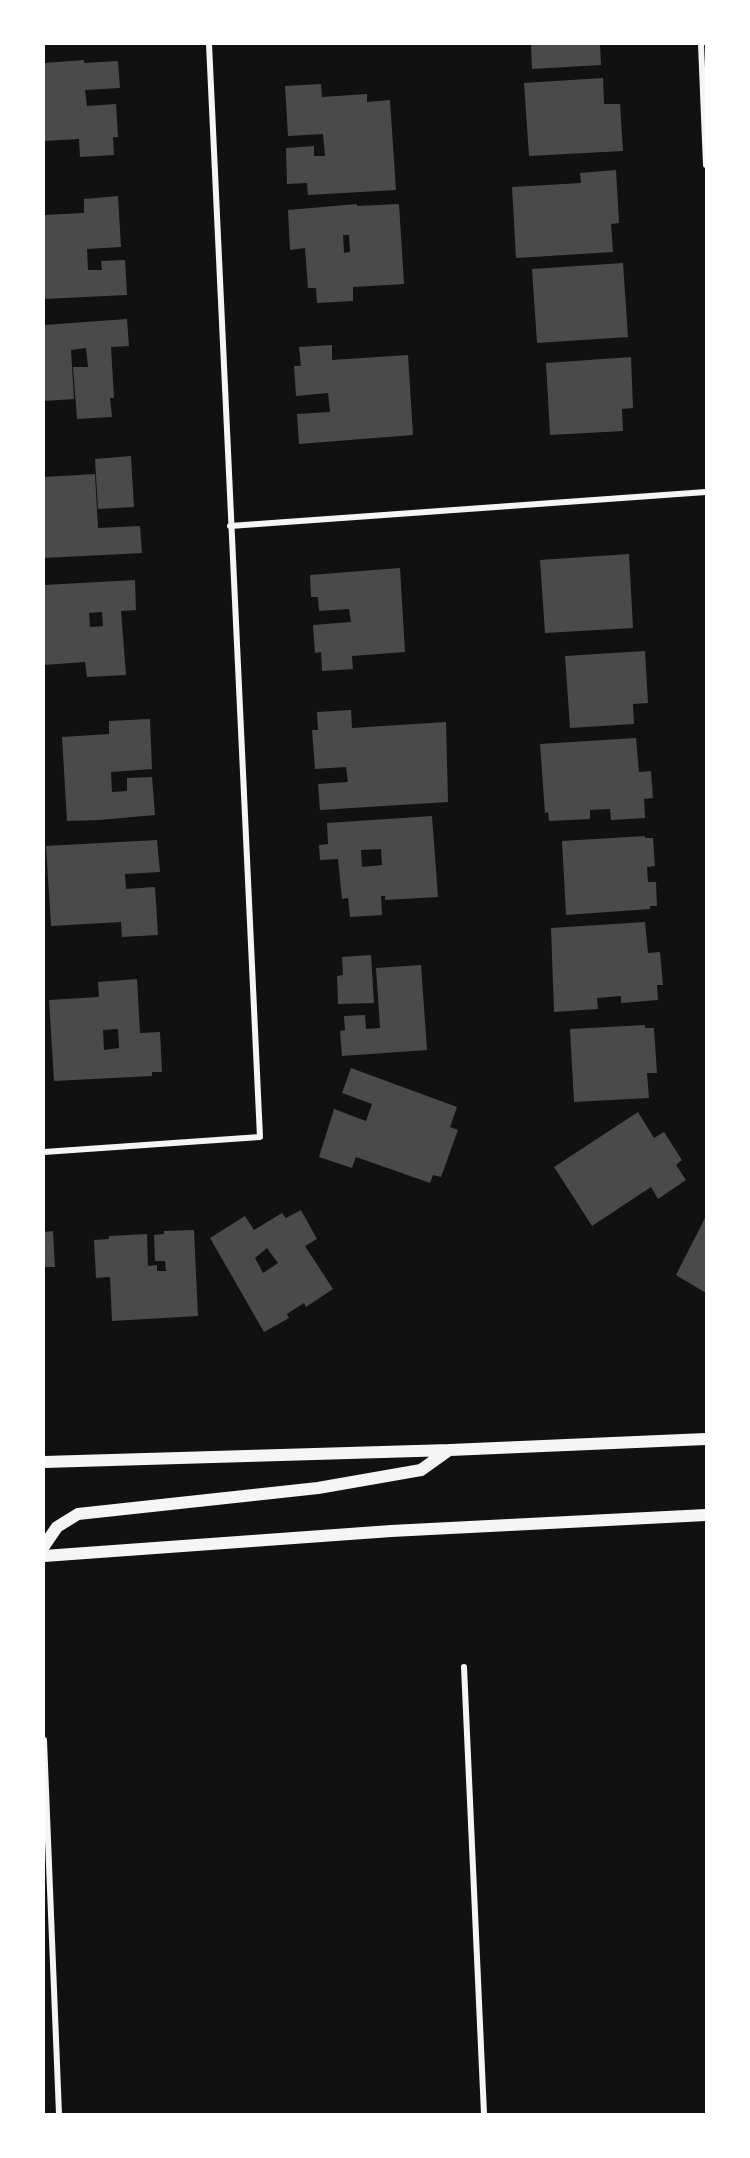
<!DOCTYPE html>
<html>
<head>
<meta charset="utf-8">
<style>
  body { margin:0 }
  #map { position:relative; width:750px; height:2158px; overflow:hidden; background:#111; font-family:Figtree,sans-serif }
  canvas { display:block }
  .frame { position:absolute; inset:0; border:45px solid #fff; pointer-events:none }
</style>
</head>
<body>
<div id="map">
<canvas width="750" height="2158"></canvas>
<div class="frame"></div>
</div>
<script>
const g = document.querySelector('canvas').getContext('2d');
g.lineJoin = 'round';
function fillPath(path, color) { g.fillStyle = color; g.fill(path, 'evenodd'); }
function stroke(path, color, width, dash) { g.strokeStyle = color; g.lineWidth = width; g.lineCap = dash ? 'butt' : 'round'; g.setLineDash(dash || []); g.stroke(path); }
const building = new Path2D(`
  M531,44H600L601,65L532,69Z
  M84,60V63L118,61L120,88L85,90L87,106L116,104L118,137H113L114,155L80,157L79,139L44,141V63Z
  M603,78L604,104H620L623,151L529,156L524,83Z
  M321,84L322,97L367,94V102L390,100L396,190L308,195L307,183L287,184L286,148L314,146V156H325L323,134L288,136L285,86Z
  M616,170L619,223L611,224L613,252L516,258L512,187L581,183L580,173Z
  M118,196L121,247L87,249L88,270H102L101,261L125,260L127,295L44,299V215L84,213V199Z
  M357,204V206L399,204L404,284L353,287V301L317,303L316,288H308L305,248L290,250L288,210ZM343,235H349L350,252L344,253Z
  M623,263L628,337L537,343L532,269Z
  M127,319L129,346L111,347L114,398H110L112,417L77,419L73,367H88L86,348L71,350L74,399L44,401V325Z
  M332,345V360L408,355L413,435L299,444L297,414L330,412L328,393L296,396L294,366H301L299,347Z
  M631,357L633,408L622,409L623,431L550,435L546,363Z
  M131,456L134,507L98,509L95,459Z
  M95,474L98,528L140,526L142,553L44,558V477Z
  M629,554L633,628L545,633L540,560Z
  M400,568L405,652L352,656L353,669L322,671L321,652L315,653L313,625L351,622L349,609L319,611L318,597H311L310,575Z
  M135,580L136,610L121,611L126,675L87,677L85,662L44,665V585ZM102,612L103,626L90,627L89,613Z
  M645,651L648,703L633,704L634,724L570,728L565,656Z
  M351,710L352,728L446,722L448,802L320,810L318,784L348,782L346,767L315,769L312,730H318L317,712Z
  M150,719L152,769L111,772L112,792L127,791V778L152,777L155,815L99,820L67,821L62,737L109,734V721Z
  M636,738L639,772L651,771L653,798L644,799L645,818L611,820L610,809L590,810V819L549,821L548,812L545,813L540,744Z
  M432,816L438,897L385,900V896H381L382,915L350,917L348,898L342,899L338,859L320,860L319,845L328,844L327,823ZM381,849L382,865L362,867L361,850Z
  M645,836V838H653L655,866L647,867L648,882H656L657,906H650V909L566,915L562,841Z
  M157,840L160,872L125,874L126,889L155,887L158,935L122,937L121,922L51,926L46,846Z
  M645,922L648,953L660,952L663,985H657L658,1000L621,1003V996L597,998L598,1009L554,1012L551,928Z
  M371,955L374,1003L338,1004L337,976L343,975L342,957Z
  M421,965L427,1050L342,1056L340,1031L345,1030L344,1016L365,1015L366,1029L380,1028L376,968Z
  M137,979L140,1033L160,1032L162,1072H152V1076L54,1081L49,1000L99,997L98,982ZM118,1029L119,1048L104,1050L103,1030Z
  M645,1025V1028H654L657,1073H647L649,1098L574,1102L570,1029Z
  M351,1068L457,1107L450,1127L458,1130L441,1177L433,1175L430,1183L356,1157L352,1168L319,1157L334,1109L366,1121L372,1104L342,1093Z
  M638,1112L654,1138L664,1132L682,1160L676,1165L686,1180L658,1199L651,1187L592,1226L554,1167Z
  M301,1210L317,1239L305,1246L333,1289L306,1307L304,1303L287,1314L289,1318L264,1332L210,1238L245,1216L254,1230L282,1213L286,1218ZM267,1248L278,1263L263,1273L255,1258Z
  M706,1216V1293L676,1275Z
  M194,1230L198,1316L112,1321L110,1277L96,1278L94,1240L109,1239V1236L147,1234L148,1266L157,1265V1271H166L165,1261H155L154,1235L164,1234V1231Z
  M53,1231L55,1267H44V1232Z`);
const minor = new Path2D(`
  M701,44L706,165
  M230,526L706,492
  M44,1152L260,1137L209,44
  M464,1667L484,2114
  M44,1740L59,2114`);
const secondary = new Path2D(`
  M44,1462L450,1450L706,1439
  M44,1546L57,1527L78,1514L318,1488L421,1470L449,1450
  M44,1556L391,1531L706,1515`);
fillPath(building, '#4a4a4a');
stroke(minor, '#f5f5f5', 6);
stroke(secondary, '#f5f5f5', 12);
</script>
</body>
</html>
